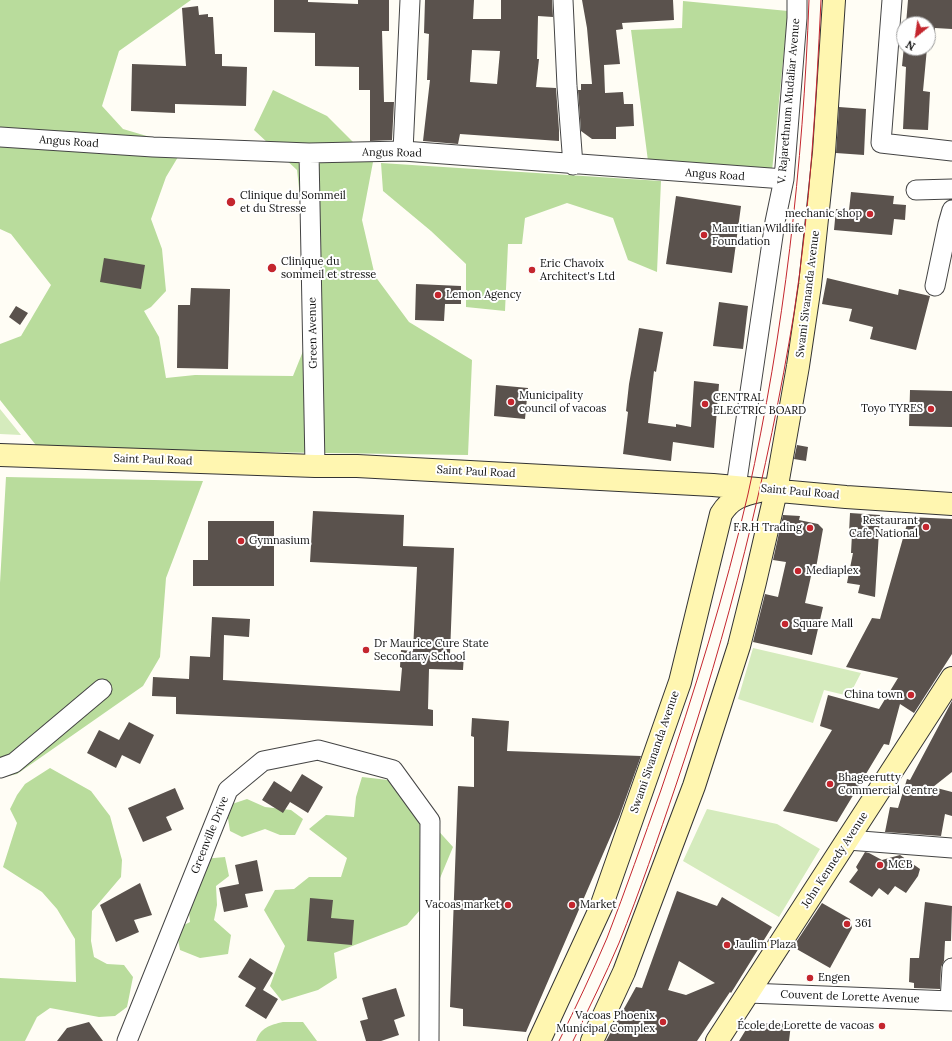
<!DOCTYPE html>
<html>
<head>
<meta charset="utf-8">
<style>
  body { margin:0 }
  #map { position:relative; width:952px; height:1041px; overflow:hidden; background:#fffdf5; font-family:Lora,serif }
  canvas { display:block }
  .north { position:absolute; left:896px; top:16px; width:40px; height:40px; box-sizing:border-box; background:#fff; border:1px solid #a0a0a0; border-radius:50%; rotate:210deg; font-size:11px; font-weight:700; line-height:16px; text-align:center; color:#111 }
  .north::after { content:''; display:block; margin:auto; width:14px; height:18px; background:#c4262e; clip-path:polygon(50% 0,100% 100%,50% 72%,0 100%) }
</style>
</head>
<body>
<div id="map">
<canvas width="952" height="1041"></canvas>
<div class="north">N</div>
</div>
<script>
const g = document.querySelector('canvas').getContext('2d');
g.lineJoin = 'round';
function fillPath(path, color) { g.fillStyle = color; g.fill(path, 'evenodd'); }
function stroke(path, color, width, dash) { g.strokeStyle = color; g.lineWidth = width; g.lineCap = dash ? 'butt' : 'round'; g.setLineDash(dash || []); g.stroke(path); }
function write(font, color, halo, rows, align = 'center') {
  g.font = font + ' Lora,serif'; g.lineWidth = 4; g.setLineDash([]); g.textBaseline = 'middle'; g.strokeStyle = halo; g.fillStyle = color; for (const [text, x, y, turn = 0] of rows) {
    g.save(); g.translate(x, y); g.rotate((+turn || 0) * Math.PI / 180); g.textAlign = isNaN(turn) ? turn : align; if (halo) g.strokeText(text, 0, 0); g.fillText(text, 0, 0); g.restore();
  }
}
const green = new Path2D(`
  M0,409L21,435L0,434Z
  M753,648L861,673L849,696L824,690L813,723L738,699Z
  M707,809L777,824L820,849L779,917L683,861Z`);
const forest = new Path2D(`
  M0,0H191L119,51L102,106L123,129L184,147L166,177L151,219L162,249L166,291L151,307L144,311L159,337L166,378L195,375L293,376L314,324L297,170L254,130L273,90L327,116L373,162L362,220L375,276L409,322L472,360L468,455L39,449L0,400V344L21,336L51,285L11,234L0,229Z
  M683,1L788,11L772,171L648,161L631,30L682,28Z
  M381,163L661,181L657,272L628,260L613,218L567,203L525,218L522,244H508L505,311L466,307V264L431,231L383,191Z
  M6,477L203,481L166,578L160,657L143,686L17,774L0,778V583Z
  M50,768L91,791L110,816L122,860L121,877L92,911L91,941L94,957L107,964L124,965L133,977L127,1007L115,1016L99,1017L50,1008L37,1017L25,1041H0V978L76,982L75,939L57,909L42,892L3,867L17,823L10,809L17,795L25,784Z
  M362,777L397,781L416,806L453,847L433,895L407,925L334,953L337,978L318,990L282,1001L270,986L285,946L264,910L275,890L294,889L309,877H341L347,858L309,829L326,815L354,817L356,797Z
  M247,799L265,807L291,810L303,819L295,835H280L265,829L242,837L230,831L226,806Z
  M225,857L229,876L216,886L217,905L214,920L231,935L228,954L200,958L180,950L176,929L190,922L188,901L203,859Z
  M283,1022H303L317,1041H256C261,1027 270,1025 283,1022Z`);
const building = new Path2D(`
  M274,0H308V2L358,4V0H389V31H382L383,66L384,102H394L392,140L370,141V90H359V67L315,66V33L274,32Z
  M425,0H474L473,19H501V0H552L553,17L538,16L537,59H539L536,87L556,88L559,130V141L460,134L458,144L423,141L430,80H427L429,34L424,33ZM472,50L500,51L497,84L470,82Z
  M582,0H673L674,20L622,23L623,29L616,30L620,64L604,65L605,93L623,92L624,104H633L634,126L616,127V139H592L581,131L578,90H581V84H592L587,28Z
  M908,0H952V29L935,28V35L928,34V37V24H906Z
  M198,6L199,15L208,14V17H213L215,54H222V66L247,67L246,106L175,104V113L131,111L132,64L186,66L182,8Z
  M904,46V48H927L923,91L930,92L928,130L903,129L906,67L902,66Z
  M839,107L866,109L864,155L836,153Z
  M851,192L894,196L893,204L906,205L905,220L894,219L892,235L834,230L836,209L849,210Z
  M676,196L741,206L732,273L666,264Z
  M104,258L145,265L141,289L100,282Z
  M827,278L898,295L899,289L930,296L916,350L870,339L873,327L849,321L852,309L822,304Z
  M416,284L461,286V304H445L444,321L415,320Z
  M191,288L230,289L228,369L177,368L178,305H190Z
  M719,302L748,306L743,349L713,346Z
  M16,306L28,313L20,325L9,317Z
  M639,328L663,332L656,372L654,371L648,423L676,427V424L691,427L694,381L719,384L714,448L673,442L671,461L623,454L628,412L626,411L629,384Z
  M496,385L528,388L525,419L494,416Z
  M910,390L952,391V427L909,426Z
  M797,445L808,447L806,461L794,459Z
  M313,511L404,515L403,546L454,548L450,654H464L463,670L429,669L428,709L433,710V726L176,714V697L152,696L153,677L189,679L190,656L210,657L212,617L250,619L249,637L224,635L223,680L400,691L402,668L400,667L401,650L413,651L417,567L310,562Z
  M850,513L880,515L875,597L858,593L860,585L847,583L853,553H851L852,534L849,533Z
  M783,515L800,516L799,520L818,524L823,529L816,568L813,567L805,603L823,607L812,655L753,642L765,594L778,597L786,562L773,560Z
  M909,517L952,519V654L914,713L900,704L889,745L884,744L837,822L783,811L832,730L820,726L828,695L879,709L898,678L846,667L872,618L880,619Z
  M208,521H274V586H193V560H208Z
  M952,701V772L933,787L952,792V816L945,814L941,836L885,832L890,807L898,808L907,779L910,780Z
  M472,718L509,721L507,751L641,756L619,817L526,1032L463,1026V1009L450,1007L458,786L474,787V737L471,736Z
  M129,722L154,735L140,764L122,755L116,768L87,753L99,730L119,740Z
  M302,774L323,787L308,813L290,802L283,813L262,800L274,781L291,792Z
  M175,788L184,809L166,817L172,830L143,842L128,808Z
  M865,852L869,853L882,860L900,855L920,869L918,876L906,893L895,886L888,895L879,888L872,897L849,882L858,870L856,867Z
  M257,860L263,891L245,894L248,907L224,912L219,888L239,884L235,865Z
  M140,883L152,915L134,920L139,932L116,942L100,905Z
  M677,891L717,906L722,897L772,927L731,993L730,992L697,1041H606L636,987L642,988ZM679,961L715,983L686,995L668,990Z
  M310,898L333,900L331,918L354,920L352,945L307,941Z
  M925,902L952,906L951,941H945L944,961L941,967L940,989L914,988V983L909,982L910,958H919Z
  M822,903L850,919L852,928L830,968L793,947Z
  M250,958L273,973L263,990L278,999L266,1019L245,1006L256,988L238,977Z
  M396,988L405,1016L394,1020L399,1035L381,1041H366L360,1021L368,1019L362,998Z
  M89,1022L103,1041H57L67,1028Z
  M750,1023L791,1024L789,1041H739Z`);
const street = new Path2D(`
  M563,0L567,86L573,165
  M892,0L881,143L952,151
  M0,137L153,147L309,153L403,151L784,179
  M403,151L410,0
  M309,153L315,466
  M916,190L952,189
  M935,286L948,224L952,210
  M736,487L775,222L784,179L797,18V0
  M0,768L14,763L102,689
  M848,840L952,848
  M748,993L952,1001
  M950,1001L952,968
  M127,1041L228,790L263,761L318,750L393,770L430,821L429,1041`);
const secondary = new Path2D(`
  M0,455L315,466H357L713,485L846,497L952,504
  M539,1041L601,907L680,682L721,514C731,498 742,495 759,491
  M592,1041L624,972L694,786L739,646L755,582L776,491L798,366L810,285L824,152L834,0
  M717,1041L952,678`);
const tram = new Path2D(`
  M559,1041C576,1007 592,973 607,938C626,889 643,840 661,790C694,693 725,594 748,494C784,332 803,166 809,0
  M573,1041C589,1008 605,976 619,943C640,891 658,838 676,785C728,631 768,473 794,313C810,209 816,104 821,0`);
const markers = [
  [231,202,5,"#c4262e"],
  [870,214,4,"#c4262e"],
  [704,235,4,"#c4262e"],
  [272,268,5,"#c4262e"],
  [532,270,4,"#c4262e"],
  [438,295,4,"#c4262e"],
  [511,402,4,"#c4262e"],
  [705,404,4,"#c4262e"],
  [931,409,4,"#c4262e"],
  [926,527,4,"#c4262e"],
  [810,528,4,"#c4262e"],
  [241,541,4,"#c4262e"],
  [798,571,4,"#c4262e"],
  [785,624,4,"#c4262e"],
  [366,650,4,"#c4262e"],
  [911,695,4,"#c4262e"],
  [830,784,4,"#c4262e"],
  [880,865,4,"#c4262e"],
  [508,905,4,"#c4262e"],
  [572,905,4,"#c4262e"],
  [847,924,4,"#c4262e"],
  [727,945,4,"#c4262e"],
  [810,978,4,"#c4262e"],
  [663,1022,4,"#c4262e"],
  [882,1026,4,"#c4262e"]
];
const streetNames = [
  ["V. Rajarethnum Mudaliar Avenue",789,101,-85],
  ["Angus Road",69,142,4],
  ["Angus Road",392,153,1],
  ["Angus Road",715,175,4],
  ["Swami Sivananda Avenue",808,294,-83],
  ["Green Avenue",313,333,-91],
  ["Saint Paul Road",153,460,2],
  ["Saint Paul Road",476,472,3],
  ["Saint Paul Road",800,492,5],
  ["Swami Sivananda Avenue",655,752,-71],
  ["Greenville Drive",210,835,-68],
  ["John Kennedy Avenue",835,860,-57],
  ["Couvent de Lorette Avenue",850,997,2]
];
const poiNames = [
  ["Clinique du Sommeil",240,196],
  ["et du Stresse",240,209],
  ["mechanic shop",862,214,"right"],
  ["Mauritian Wildlife",712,229],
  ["Foundation",712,242],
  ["Clinique du",281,262],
  ["sommeil et stresse",281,275],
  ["Eric Chavoix",540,264],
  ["Architect's Ltd",540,277],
  ["Lemon Agency",446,295],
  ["Municipality",519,396],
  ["council of vacoas",519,409],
  ["CENTRAL",713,398],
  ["ELECTRIC BOARD",713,411],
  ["Toyo TYRES",923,409,"right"],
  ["Restaurant",918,521,"right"],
  ["Cafe National",918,534,"right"],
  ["F.R.H Trading",802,528,"right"],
  ["Gymnasium",249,541],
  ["Mediaplex",806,571],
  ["Square Mall",793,624],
  ["Dr Maurice Cure State",374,644],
  ["Secondary School",374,657],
  ["China town",903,695,"right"],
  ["Bhageerutty",838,778],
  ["Commercial Centre",838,791],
  ["MCB",888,865],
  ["Vacoas market",500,905,"right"],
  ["Market",580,905],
  ["361",855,924],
  ["Jaulim Plaza",735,945],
  ["Engen",818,978],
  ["Vacoas Phoenix",655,1016,"right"],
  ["Municipal Complex",655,1029,"right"],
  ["École de Lorette de vacoas",874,1026,"right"]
];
fillPath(green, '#d5ebbd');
fillPath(forest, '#b9dc9c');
fillPath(building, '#5a524d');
stroke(street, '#444', 21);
stroke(secondary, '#333', 24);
stroke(street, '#fff', 19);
stroke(secondary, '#fff6b0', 22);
stroke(tram, '#c4262e', 1);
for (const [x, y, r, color] of markers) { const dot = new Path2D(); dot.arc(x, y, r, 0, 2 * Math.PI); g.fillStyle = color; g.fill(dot); stroke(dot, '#fff', 1.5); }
write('11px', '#111', '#fff', streetNames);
write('11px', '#111', '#fff', poiNames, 'left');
</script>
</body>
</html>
